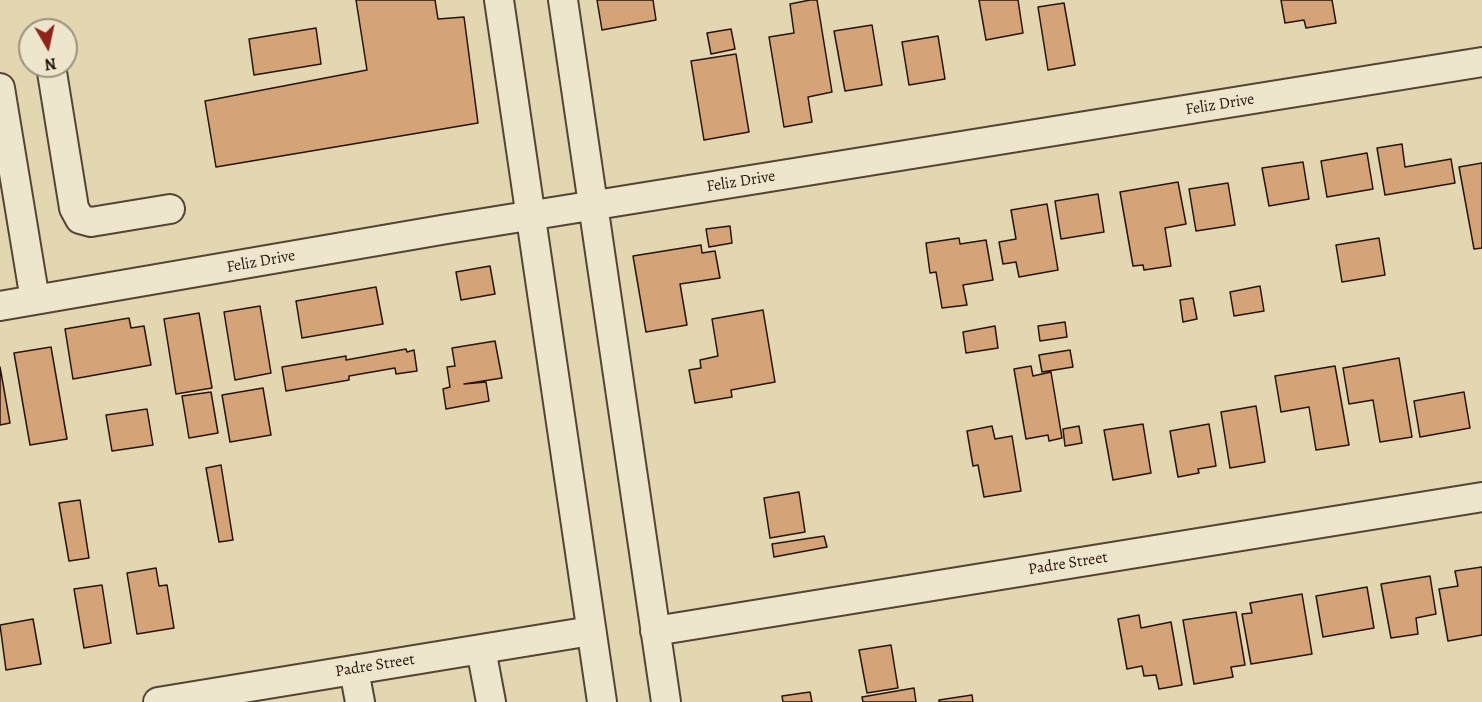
<!DOCTYPE html>
<style>
body{margin:0}
#map{position:relative;width:1482px;height:702px;overflow:hidden;background:#e3d7b1;font-family:Alegreya,serif}
canvas{display:block}
.north{position:absolute;left:18px;top:18px;width:60px;height:60px;box-sizing:border-box;background:#ede5cc;border:2px solid #9d917f;border-radius:50%;rotate:171deg;font-size:16px;font-weight:700;line-height:24px;text-align:center;color:#26130c}
.north::after{content:'';display:block;margin:auto;width:21px;height:27px;background:#8f2418;clip-path:polygon(50% 0,100% 100%,50% 72%,0 100%)}
</style>
<div id="map">
<canvas width="1482" height="702"></canvas>
<div class="north">N</div>
</div>
<script>
const ctx = document.querySelector('canvas').getContext('2d');
ctx.lineJoin = 'round';
function fill(path, color) {
  ctx.fillStyle = color;
  ctx.fill(path, 'evenodd');
}
function shape(rows) {
  const path = new Path2D();
  for (const r of rows) {
    path.moveTo(r[0], r[1]);
    for (let i = 2; i < r.length; i += 2) path.lineTo(r[i], r[i + 1]);
  }
  return path;
}
function strokePath(path, color, width, dash) {
  ctx.strokeStyle = color;
  ctx.lineWidth = width;
  ctx.lineCap = dash ? 'butt' : 'round';
  ctx.setLineDash(dash || []);
  ctx.stroke(path);
}
function label(font, color, halo, rows, align = 'center') {
  ctx.font = font + ' Alegreya,serif';
  ctx.lineWidth = 4.5;
  ctx.setLineDash([]);
  ctx.textBaseline = 'middle';
  ctx.strokeStyle = halo;
  ctx.fillStyle = color;
  for (const [text, x, y, turn = 0] of rows) {
    ctx.save();
    ctx.translate(x, y);
    ctx.rotate((+turn || 0) * Math.PI / 180);
    ctx.textAlign = isNaN(turn) ? turn : align;
    if (halo) ctx.strokeText(text, 0, 0);
    ctx.fillText(text, 0, 0);
    ctx.restore();
  }
}
const building = shape([
 [356,0,435,0,438,19,464,17,478,123,216,167,205,101,367,70,356,0],
 [597,0,653,0,656,20,602,30,597,0],
 [810,0,817,0,832,92,808,97,812,122,784,127,769,37,794,33,790,4,810,0],
 [979,0,1018,0,1023,33,986,40,979,0],
 [1281,0,1332,0,1336,23,1306,28,1304,20,1285,23,1281,0],
 [1064,3,1075,65,1048,70,1038,7,1064,3],
 [872,25,882,85,845,91,834,31,872,25],
 [316,28,321,64,254,75,249,39,316,28],
 [731,29,735,49,711,54,707,33,731,29],
 [938,36,945,79,909,85,902,42,938,36],
 [736,54,749,132,704,140,691,61,736,54],
 [1402,144,1405,167,1451,159,1455,183,1385,195,1377,148,1402,144],
 [1367,153,1373,189,1327,197,1321,161,1367,153],
 [1303,162,1309,199,1269,206,1262,168,1303,162],
 [1482,163,1482,248,1474,249,1459,167,1482,163],
 [1178,182,1186,224,1165,228,1171,266,1144,270,1143,265,1133,266,1120,192,1178,182],
 [1228,183,1235,225,1196,231,1189,189,1228,183],
 [1098,194,1104,232,1061,239,1055,201,1098,194],
 [1047,204,1058,270,1019,277,1016,262,1003,264,999,242,1016,239,1011,210,1047,204],
 [730,226,732,243,709,247,706,229,730,226],
 [959,238,960,244,986,240,993,280,963,285,967,305,942,308,936,272,930,273,926,243,959,238],
 [1379,238,1385,275,1342,282,1336,245,1379,238],
 [701,245,702,253,715,251,720,278,680,284,687,325,646,332,633,256,701,245],
 [490,266,495,294,461,300,456,272,490,266],
 [1260,286,1264,311,1234,316,1230,292,1260,286],
 [376,287,383,324,302,338,296,301,376,287],
 [1193,298,1197,319,1183,322,1180,300,1193,298],
 [260,306,271,373,235,380,224,312,260,306],
 [763,310,775,382,731,390,732,397,695,403,689,370,701,368,700,360,718,356,712,319,763,310],
 [199,313,212,388,176,394,164,319,199,313],
 [129,318,131,328,144,326,151,365,73,379,65,329,129,318],
 [1065,322,1067,337,1040,341,1038,326,1065,322],
 [995,326,998,348,966,353,963,332,995,326],
 [495,341,502,378,464,384,486,382,489,401,446,409,443,389,450,387,447,367,455,366,452,348,495,341],
 [51,347,67,439,30,445,14,353,51,347],
 [406,349,407,352,414,350,417,371,396,374,395,368,349,376,349,380,286,391,282,367,346,356,346,360,406,349],
 [1070,350,1073,367,1042,372,1039,355,1070,350],
 [1399,358,1412,437,1380,442,1373,400,1349,404,1343,368,1399,358],
 [1031,366,1033,376,1051,372,1062,438,1049,441,1048,435,1026,439,1014,369,1031,366],
 [1335,366,1349,445,1316,450,1309,407,1281,412,1275,376,1335,366],
 [0,367,10,423,0,425,0,367],
 [263,388,271,435,230,442,222,395,263,388],
 [211,392,218,433,189,438,182,396,211,392],
 [1464,392,1470,428,1420,437,1414,401,1464,392],
 [1256,406,1265,462,1230,468,1221,412,1256,406],
 [147,409,153,445,112,451,106,415,147,409],
 [1143,424,1151,473,1113,480,1104,430,1143,424],
 [1209,424,1216,466,1198,469,1199,473,1178,477,1170,431,1209,424],
 [992,426,995,439,1012,436,1021,491,984,497,978,465,973,466,967,431,992,426],
 [1079,426,1082,443,1065,446,1063,429,1079,426],
 [221,465,233,540,219,542,206,468,221,465],
 [799,492,805,532,770,538,764,498,799,492],
 [80,500,89,558,69,561,59,503,80,500],
 [824,536,827,547,774,557,772,544,824,536],
 [1482,567,1482,635,1448,641,1439,589,1458,586,1455,571,1482,567],
 [156,568,159,586,167,585,174,628,137,634,127,573,156,568],
 [1430,576,1436,614,1416,618,1418,634,1391,638,1381,584,1430,576],
 [102,585,111,643,84,648,74,589,102,585],
 [1367,587,1374,628,1323,637,1316,596,1367,587],
 [1302,594,1312,654,1251,664,1242,614,1252,613,1250,603,1302,594],
 [1236,612,1245,665,1231,667,1233,677,1194,684,1183,620,1236,612],
 [1139,615,1141,628,1171,622,1182,685,1159,689,1156,675,1144,676,1142,666,1127,669,1118,619,1139,615],
 [33,619,41,664,6,670,0,625,33,619],
 [891,645,898,688,867,693,859,650,891,645],
 [914,688,916,702,863,702,862,697,914,688],
 [810,692,812,702,783,702,782,696,810,692],
 [972,695,973,702,939,702,939,700,972,695]
]);
fill(building, '#d5a378');
strokePath(building, '#26130c', 1.5);
const minor = shape([
 [499,0,602,702],
 [563,0,666,702],
 [51,66,74,208,80,219,91,222,170,209],
 [0,88,35,300],
 [0,306,447,229,1482,62],
 [655,631,1482,497],
 [481,649,491,702],
 [354,670,360,702],
 [158,702,591,631]
]);
strokePath(minor, '#554435', 32);
strokePath(minor, '#ede5cc', 28);
label('16px', '#26130c', '#ede5cc', [
 ["Feliz Drive",1220,105,-9],
 ["Feliz Drive",741,182,-9],
 ["Feliz Drive",261,262,-10],
 ["Padre Street",1068,564,-9],
 ["Padre Street",375,666,-9]
]);
</script>
